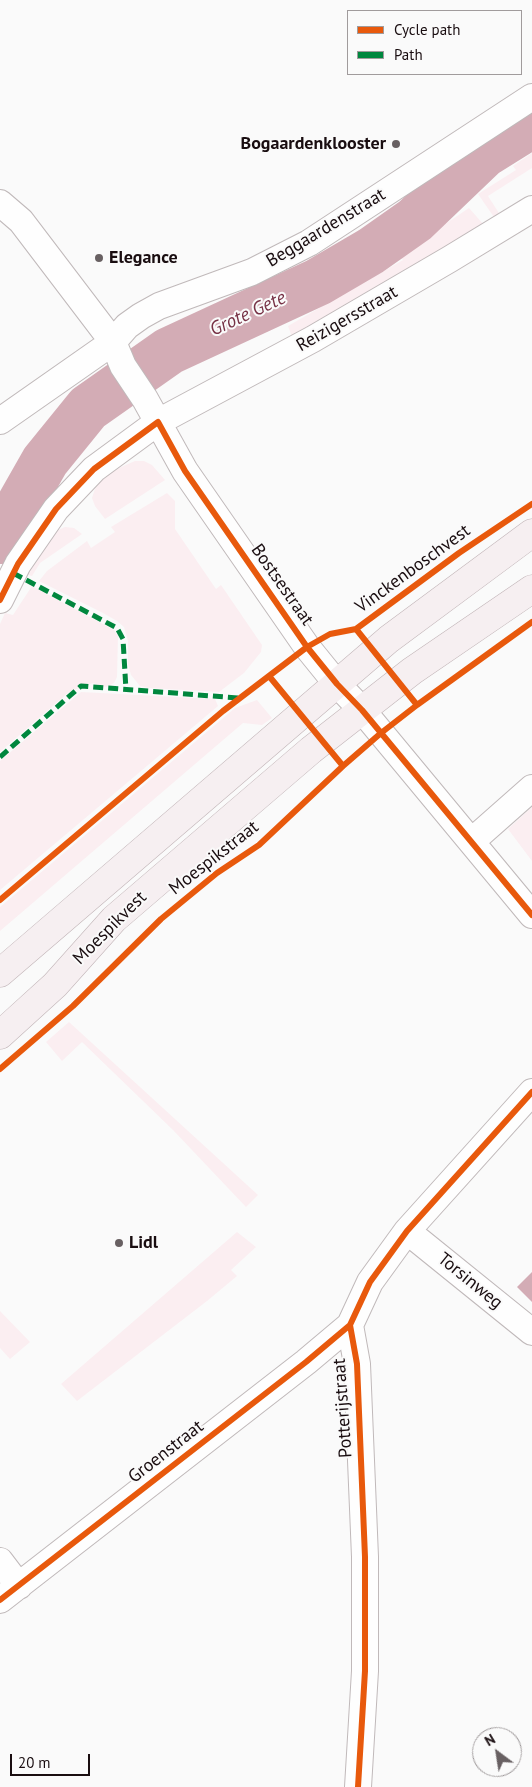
<!DOCTYPE html>
<style>
body{margin:0}
#map{position:relative;width:532px;height:1787px;overflow:hidden;background:#fafafa;font-family:"PT Sans",sans-serif}
canvas{display:block}
.legend{position:absolute;left:347px;top:10px;width:175px;height:65px;box-sizing:border-box;background:#fafafa;border:1px solid #a09b9c;margin:0;padding:6px 9px;list-style:none;font-size:15px;color:#190d10}
.legend li{display:flex;align-items:center;gap:10px;height:25px}
.legend b{width:25px;border:1px solid #a09b9c}
.north{position:absolute;left:472px;top:1727px;width:50px;height:50px;box-sizing:border-box;background:#fafafa;border:1px solid #a09b9c;border-radius:50%;rotate:329deg;font-size:14px;font-weight:700;line-height:20px;text-align:center;color:#190d10}
.north::after{content:'';display:block;margin:auto;width:18px;height:22px;background:#686062;clip-path:polygon(50% 0,100% 100%,50% 72%,0 100%)}
.scale{position:absolute;left:10px;top:1754px;width:80px;height:22px;box-sizing:border-box;border:2px solid #190d10;border-top:0;padding-left:6px;font-size:15px;line-height:18px;white-space:nowrap;color:#190d10;-webkit-text-stroke:4px #fafafa;paint-order:stroke}
</style>
<div id="map">
<canvas width="532" height="1787"></canvas>
<ul class="legend">
<li><b style="height:6px;background:#e8590c"></b>Cycle path</li>
<li><b style="height:6px;background:#00873e"></b>Path</li>
</ul>
<div class="north">N</div>
<div class="scale">20 m</div>
</div>
<script>
const ctx = document.querySelector('canvas').getContext('2d');
ctx.lineJoin = 'round';
function fill(path, color) {
  ctx.fillStyle = color;
  ctx.fill(path, 'evenodd');
}
function shape(rows) {
  const path = new Path2D();
  for (const r of rows) {
    path.moveTo(r[0], r[1]);
    for (let i = 2; i < r.length; i += 2) path.lineTo(r[i], r[i + 1]);
  }
  return path;
}
function strokePath(path, color, width, dash) {
  ctx.strokeStyle = color;
  ctx.lineWidth = width;
  ctx.lineCap = dash ? 'butt' : 'round';
  ctx.setLineDash(dash || []);
  ctx.stroke(path);
}
function label(font, color, halo, rows, align = 'center') {
  ctx.font = font + ' "PT Sans",sans-serif';
  ctx.lineWidth = 4;
  ctx.setLineDash([]);
  ctx.textBaseline = 'middle';
  ctx.strokeStyle = halo;
  ctx.fillStyle = color;
  for (const [text, x, y, turn = 0] of rows) {
    ctx.save();
    ctx.translate(x, y);
    ctx.rotate((+turn || 0) * Math.PI / 180);
    ctx.textAlign = isNaN(turn) ? turn : align;
    if (halo) ctx.strokeText(text, 0, 0);
    ctx.fillText(text, 0, 0);
    ctx.restore();
  }
}
fill(shape([
 [532,153,532,168,488,196,504,221,498,223,478,194,516,170,513,166],
 [469,208,484,225,292,337,288,326,403,260,399,255],
 [135,461,144,461,152,465,165,480,105,519,95,506,92,498,95,489,102,479,119,468],
 [167,493,175,501,175,529,216,589,221,585,262,645,261,652,244,673,219,692,149,688,140,686,131,675,128,664,128,641,124,627,117,621,103,613,39,581,47,571,87,541,91,548,115,532,111,527],
 [65,527,74,528,82,534,40,563,32,576,28,575,29,567,56,531],
 [32,586,114,630,118,636,117,677,114,683,106,687,93,683,69,692,0,752,0,624,5,613,13,615],
 [81,692,215,699,218,706,0,890,0,761],
 [257,700,272,718,262,725,243,723,0,931,0,907,235,708],
 [532,807,532,861,508,829],
 [69,1022,258,1195,246,1207,173,1130,82,1042,62,1061,46,1042],
 [237,1232,256,1247,231,1270,237,1276,207,1301,77,1401,61,1384],
 [0,1311,30,1342,10,1359,0,1348]
]), '#fbeef1');
fill(shape([
 [532,1272,532,1302,517,1287]
]), '#d3acb5');
strokePath(shape([
 [0,540,45,461,88,408,169,351,318,282,371,251,415,220,484,154,532,124]
]), '#d3acb5', 48);
const street = shape([
 [0,203,21,221,113,342,123,366,145,399,185,471,307,647,337,684,362,710,532,915],
 [0,421,113,342,127,326,141,316,159,306,252,272,309,243,532,97],
 [0,600,18,564,56,509,94,469,158,422,313,339,450,259,532,209],
 [472,841,532,788],
 [407,1231,532,1332],
 [0,1561,19,1586],
 [0,1600,306,1362,350,1325],
 [358,1787,365,1671,365,1557,357,1364,350,1325,370,1282,407,1231,532,1092]
]);
const primary = shape([
 [0,973,389,639,532,533],
 [0,1035,55,985,114,919,311,750,412,671,532,589]
]);
strokePath(street, '#c0b9ba', 28);
strokePath(primary, '#c1b4b7', 29);
strokePath(street, '#fefefe', 26);
strokePath(primary, '#f6eff1', 28);
strokePath(shape([
 [13,573,117,628,123,639,126,690],
 [0,757,81,686,239,698]
]), '#00873e', 5, [10, 5]);
strokePath(shape([
 [0,600,18,564,56,509,94,469,158,422,185,471,307,647,337,684,362,710,532,915],
 [356,629,417,705],
 [269,676,343,766],
 [0,900,223,711,307,647,330,634,356,629,459,553,532,504],
 [0,1069,73,1006,161,919,217,873,259,845,343,766,381,733,417,705,532,622],
 [0,1600,306,1362,350,1325],
 [358,1787,365,1671,365,1557,357,1364,350,1325,370,1282,407,1231,532,1092]
]), '#e8590c', 6);
for (const [x, y, r, color] of [
 [396,144,5,"#686062"],
 [99,258,5,"#686062"],
 [119,1243,5,"#686062"]
]) {
  const dot = new Path2D();
  dot.arc(x, y, r, 0, 2 * Math.PI);
  ctx.fillStyle = color;
  ctx.fill(dot);
  strokePath(dot, '#fafafa', 2);
}
label('bold 18px', '#190d10', '#fafafa', [
 ["Bogaardenklooster",386,144,"right"],
 ["Elegance",109,258],
 ["Lidl",129,1243]
], 'left');
label('18px', '#190d10', '#fafafa', [
 ["Beggaardenstraat",326,228,-31],
 ["Reizigersstraat",347,319,-30],
 ["Vinckenboschvest",413,569,-36],
 ["Bostsestraat",282,585,55],
 ["Moespikstraat",214,858,-38],
 ["Moespikvest",110,928,-45],
 ["Torsinweg",470,1281,39],
 ["Potterijstraat",343,1408,-94],
 ["Groenstraat",166,1452,-38]
]);
label('italic 19px', '#773246', '#fafafa', [
 ["Grote Gete",248,314,-25]
]);
</script>
